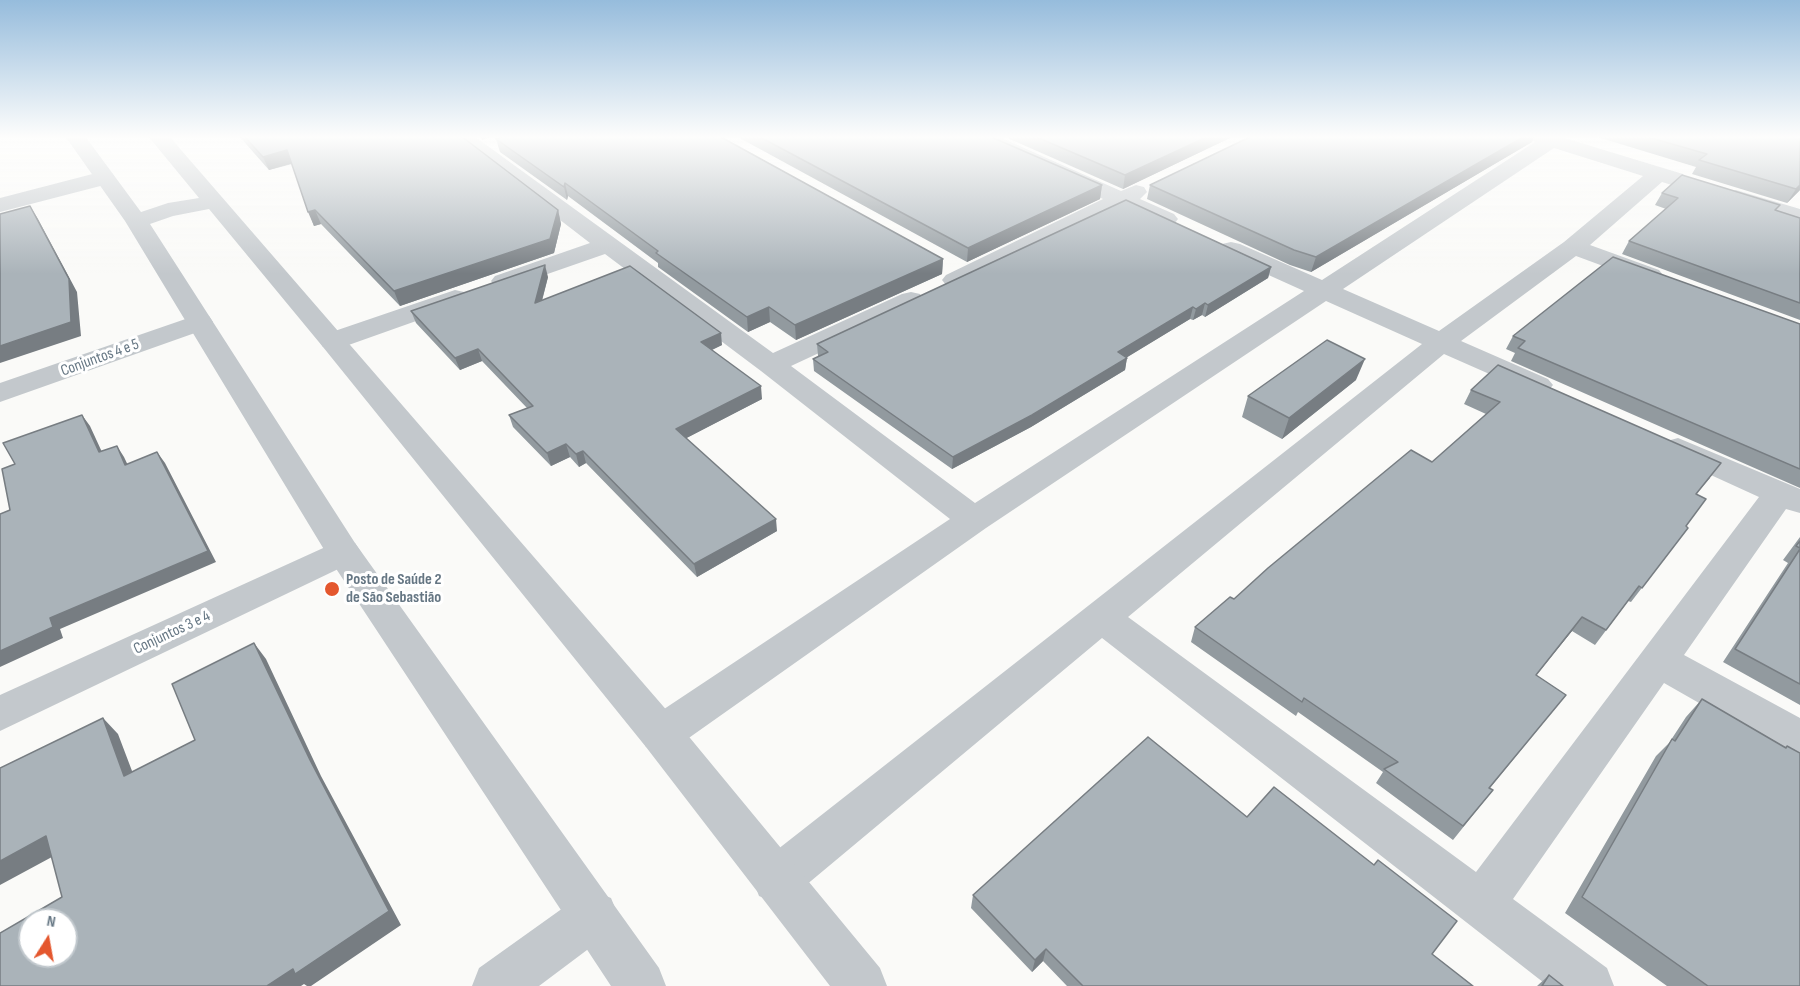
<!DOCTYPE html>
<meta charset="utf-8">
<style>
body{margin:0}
#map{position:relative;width:1800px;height:986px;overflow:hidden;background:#fafaf8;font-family:"Sofia Sans Condensed",sans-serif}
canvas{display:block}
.north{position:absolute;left:18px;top:908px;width:60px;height:60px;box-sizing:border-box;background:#fff;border:2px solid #c1c8cd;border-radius:50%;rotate:11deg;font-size:16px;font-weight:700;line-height:24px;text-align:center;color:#657683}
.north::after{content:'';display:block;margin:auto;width:21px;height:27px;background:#e4572e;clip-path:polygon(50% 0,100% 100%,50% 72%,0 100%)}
</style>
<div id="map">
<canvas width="1800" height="986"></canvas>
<div class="north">N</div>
</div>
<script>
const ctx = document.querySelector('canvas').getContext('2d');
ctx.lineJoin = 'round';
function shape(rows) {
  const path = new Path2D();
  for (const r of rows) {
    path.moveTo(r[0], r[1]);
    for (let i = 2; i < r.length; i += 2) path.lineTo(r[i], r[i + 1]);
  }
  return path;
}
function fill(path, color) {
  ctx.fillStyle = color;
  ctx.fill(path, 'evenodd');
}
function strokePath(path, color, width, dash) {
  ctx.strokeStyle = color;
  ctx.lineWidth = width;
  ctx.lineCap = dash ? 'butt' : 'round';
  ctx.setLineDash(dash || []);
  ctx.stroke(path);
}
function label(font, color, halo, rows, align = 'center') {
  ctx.font = font + ' "Sofia Sans Condensed",sans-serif';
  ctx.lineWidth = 6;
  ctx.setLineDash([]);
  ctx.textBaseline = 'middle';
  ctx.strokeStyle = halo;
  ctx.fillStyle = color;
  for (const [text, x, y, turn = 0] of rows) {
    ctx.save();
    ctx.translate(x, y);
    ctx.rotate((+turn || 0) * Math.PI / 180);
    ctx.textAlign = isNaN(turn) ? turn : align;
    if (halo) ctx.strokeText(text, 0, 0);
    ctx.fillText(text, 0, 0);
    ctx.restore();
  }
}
fill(shape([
 [451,136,474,136,773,353,902,294,911,292,920,294,924,300,920,306,791,366,975,503,1304,291,1222,254,1219,249,1222,244,1231,242,1240,244,1322,280,1535,142,1527,136,1558,136,1683,174,1686,179,1683,184,1675,186,1662,182,1590,245,1659,270,1663,275,1659,280,1650,283,1641,280,1576,256,1461,341,1548,379,1553,385,1548,391,1538,394,1528,391,1444,354,1128,617,1476,872,1759,497,1667,455,1662,448,1667,441,1678,438,1800,489,1800,513,1786,509,1684,655,1800,718,1800,757,1785,752,1664,683,1513,899,1607,968,1614,986,1548,986,1102,638,793,896,776,903,759,896,753,880,759,864,1422,344,1326,301,986,528,676,747,661,752,646,747,640,734,646,721,950,519,761,371,605,254,513,286,504,289,495,286,491,281,495,276,590,243,451,136],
 [1554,148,1643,176,1564,242,1439,331,1343,289,1554,148],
 [970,136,997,136,1121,191,1136,185,1144,187,1147,192,1140,199,1174,214,1178,219,1174,224,1166,226,1122,208,964,285,955,288,946,285,942,280,946,275,1103,199,973,140,970,136],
 [104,171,112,173,115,178,112,183,0,212,0,198,104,171],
 [1736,190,1800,209,1800,223,1728,202,1725,197,1728,192,1736,190],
 [455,290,464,292,468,298,464,304,343,347,333,349,323,347,319,341,323,335,455,290],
 [200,314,209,316,213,322,209,328,0,402,0,383,200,314],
 [343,539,355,543,361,552,355,561,0,731,0,695,343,539],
 [594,891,611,898,618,915,611,932,539,986,472,986,479,968,577,898,594,891]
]), '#c3c8cc');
fill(shape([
 [65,136,85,136,141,212,168,203,199,198,148,136,169,136,676,721,880,968,887,986,830,986,646,747,323,347,209,209,173,216,150,224,355,543,659,968,666,986,611,986,331,561,125,221,65,136]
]), '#c3c8cc');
fill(shape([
 [239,136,461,136,558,210,561,224,554,253,400,306,321,224,314,226,292,164,269,170],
 [736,136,989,136,1102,185,1100,199,967,262],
 [1003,136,1234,136,1123,189],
 [1252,136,1534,136,1532,142,1311,272,1290,265,1147,199,1150,185],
 [1594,136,1800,136,1800,190,1787,203,1692,174,1696,167],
 [496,139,943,259,942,274,796,340,770,322,748,332,658,267,658,263,568,196,567,200,500,152],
 [1662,193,1776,211,1800,218,1800,320,1622,254,1629,241,1666,209,1655,205],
 [1271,267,1268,278,1205,317,1202,315,1193,320,1190,319,1127,357,1125,370,1031,427,952,469,814,371,813,359,819,356,818,356,817,344],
 [548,277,542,301,722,345,712,350,762,399,686,438,777,531,697,577,586,463,579,467,570,457,551,466,513,427,509,415,527,408,482,361,460,370,416,323,411,311],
 [1800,324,1800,488,1511,361,1515,353,1506,349,1513,336],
 [1356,380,1282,439,1242,417,1248,396],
 [1471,390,1710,478,1696,494,1686,526,1688,528,1631,602,1628,601,1595,645,1572,631,1536,675,1566,695,1490,788,1493,790,1453,840,1376,783,1383,772,1298,712,1296,716,1191,642,1195,627,1432,462,1486,414,1464,404],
 [1800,537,1800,705,1723,662,1788,563,1783,560],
 [1702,699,1785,747,1787,746,1800,986,1667,986,1565,913,1656,756,1669,743,1686,717],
 [1247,817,1432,954,1473,986,1067,986,1043,961,1032,972,971,908,973,895],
 [1549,975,1563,986,1537,986]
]), '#929a9f');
fill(shape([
 [481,136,493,136,482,140],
 [1209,136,1234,136,1123,189,1125,175],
 [1525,136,1534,136,1532,142,1311,272,1316,257],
 [287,150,293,163,269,170,263,157],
 [565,183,568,196,567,200,564,187],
 [1102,185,1100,199,967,262,968,248],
 [1800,185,1800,190,1787,203,1796,189],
 [30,206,38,219,77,292,81,336,0,363,0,346],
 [315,210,321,224,314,226,308,212],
 [558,210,561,224,554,253,400,306,394,291],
 [943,259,942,274,796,340,795,325],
 [545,265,548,277,538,315,535,303],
 [1271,267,1268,278,1205,317,1208,305],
 [1205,303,1202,315,1193,320,1196,309],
 [769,307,770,322,748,332,747,317],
 [1193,307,1190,319,1116,364,1118,352],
 [721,333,722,345,703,354,701,342],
 [478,349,482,361,460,370,455,358],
 [1127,358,1125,370,1031,427,952,469,953,457],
 [1365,359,1356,380,1282,439,1289,418],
 [761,386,762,399,679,442,676,429],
 [82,415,90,426,107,463,99,452],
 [566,444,570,457,551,466,547,453],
 [117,446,124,457,133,476,125,465],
 [583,451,586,463,579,467,576,454],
 [157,452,165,463,216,562,60,629,63,638,0,667,0,651,50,618],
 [776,519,777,531,697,577,694,564],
 [1582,617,1572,631,1525,689,1536,675],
 [254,643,266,659,321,776,401,925,311,986,307,986,304,984,301,986,267,986,310,760],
 [103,718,118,734,140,792,124,776],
 [46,836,63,851,0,885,0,861],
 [1046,949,1043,961,1032,972,1035,960]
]), '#777d82');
const building = shape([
 [244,136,461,136,558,210,550,239,394,291,315,210,308,212,287,150,263,157,244,136],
 [504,136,719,136,943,259,795,325,769,307,747,317,656,253,658,251,565,183,564,187,496,139,504,136],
 [758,136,989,136,1102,185,968,248,758,136],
 [1034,136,1209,136,1125,175,1034,136],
 [1252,136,1525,136,1316,257,1294,250,1150,185,1252,136],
 [1644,136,1800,136,1800,185,1796,189,1699,160,1707,154,1644,136],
 [1682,175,1780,205,1775,210,1800,218,1800,303,1629,241,1678,198,1662,193,1682,175],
 [1126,200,1271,267,1208,305,1205,303,1196,309,1193,307,1118,352,1127,358,1032,415,953,457,813,359,828,352,817,344,1126,200],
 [30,206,69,279,71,322,0,346,0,214,30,206],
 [1613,257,1800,324,1800,469,1518,348,1525,341,1513,336,1613,257],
 [545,265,535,303,630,266,721,333,701,342,761,386,676,429,776,519,694,564,583,451,576,454,566,444,547,453,509,415,533,406,478,349,455,358,411,311,545,265],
 [1327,340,1365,359,1289,418,1248,396,1327,340],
 [1498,365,1721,463,1696,494,1706,499,1686,526,1688,528,1642,588,1639,586,1606,630,1582,617,1536,675,1566,695,1489,788,1493,790,1463,826,1384,769,1398,762,1304,698,1302,702,1195,627,1230,597,1234,599,1268,568,1411,450,1432,462,1500,402,1471,390,1498,365],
 [82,415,99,452,117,446,125,465,157,452,208,551,50,618,53,627,0,651,0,514,10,510,2,469,15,464,3,443,82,415],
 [1800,541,1800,548,1796,546,1800,541],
 [1800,549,1800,684,1735,649,1800,549],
 [254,643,310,760,389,911,295,974,293,969,267,986,0,986,0,933,62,897,46,836,0,861,0,768,103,718,124,776,195,740,172,684,254,643],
 [30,920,66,920,66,956,30,956,30,920],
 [1702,699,1786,748,1787,746,1800,753,1800,986,1708,986,1582,897,1672,739,1675,741,1702,699],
 [1148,737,1247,817,1274,787,1374,865,1378,860,1457,921,1432,954,1473,986,1083,986,1046,949,1035,960,973,895,1148,737],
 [1549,975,1563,986,1542,986,1549,975]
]);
fill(building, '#aab3b9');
strokePath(building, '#777d82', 1.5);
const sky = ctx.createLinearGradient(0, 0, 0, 274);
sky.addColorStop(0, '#96bcdc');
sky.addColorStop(0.5, '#fdfdfc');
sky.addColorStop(1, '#fdfdfc00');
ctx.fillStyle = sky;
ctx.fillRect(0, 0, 1800, 274);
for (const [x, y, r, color] of [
 [332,589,8,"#e4572e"]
]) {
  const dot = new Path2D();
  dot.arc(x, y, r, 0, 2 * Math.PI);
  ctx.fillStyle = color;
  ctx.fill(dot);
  strokePath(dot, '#fff', 2);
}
label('16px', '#657683', '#fff', [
 ["Conjuntos 4 e 5",100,358,-20],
 ["Conjuntos 3 e 4",172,633,-25]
]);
label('bold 16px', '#657683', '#fff', [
 ["Posto de Saúde 2",346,580],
 ["de São Sebastião",346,598]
], 'left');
</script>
